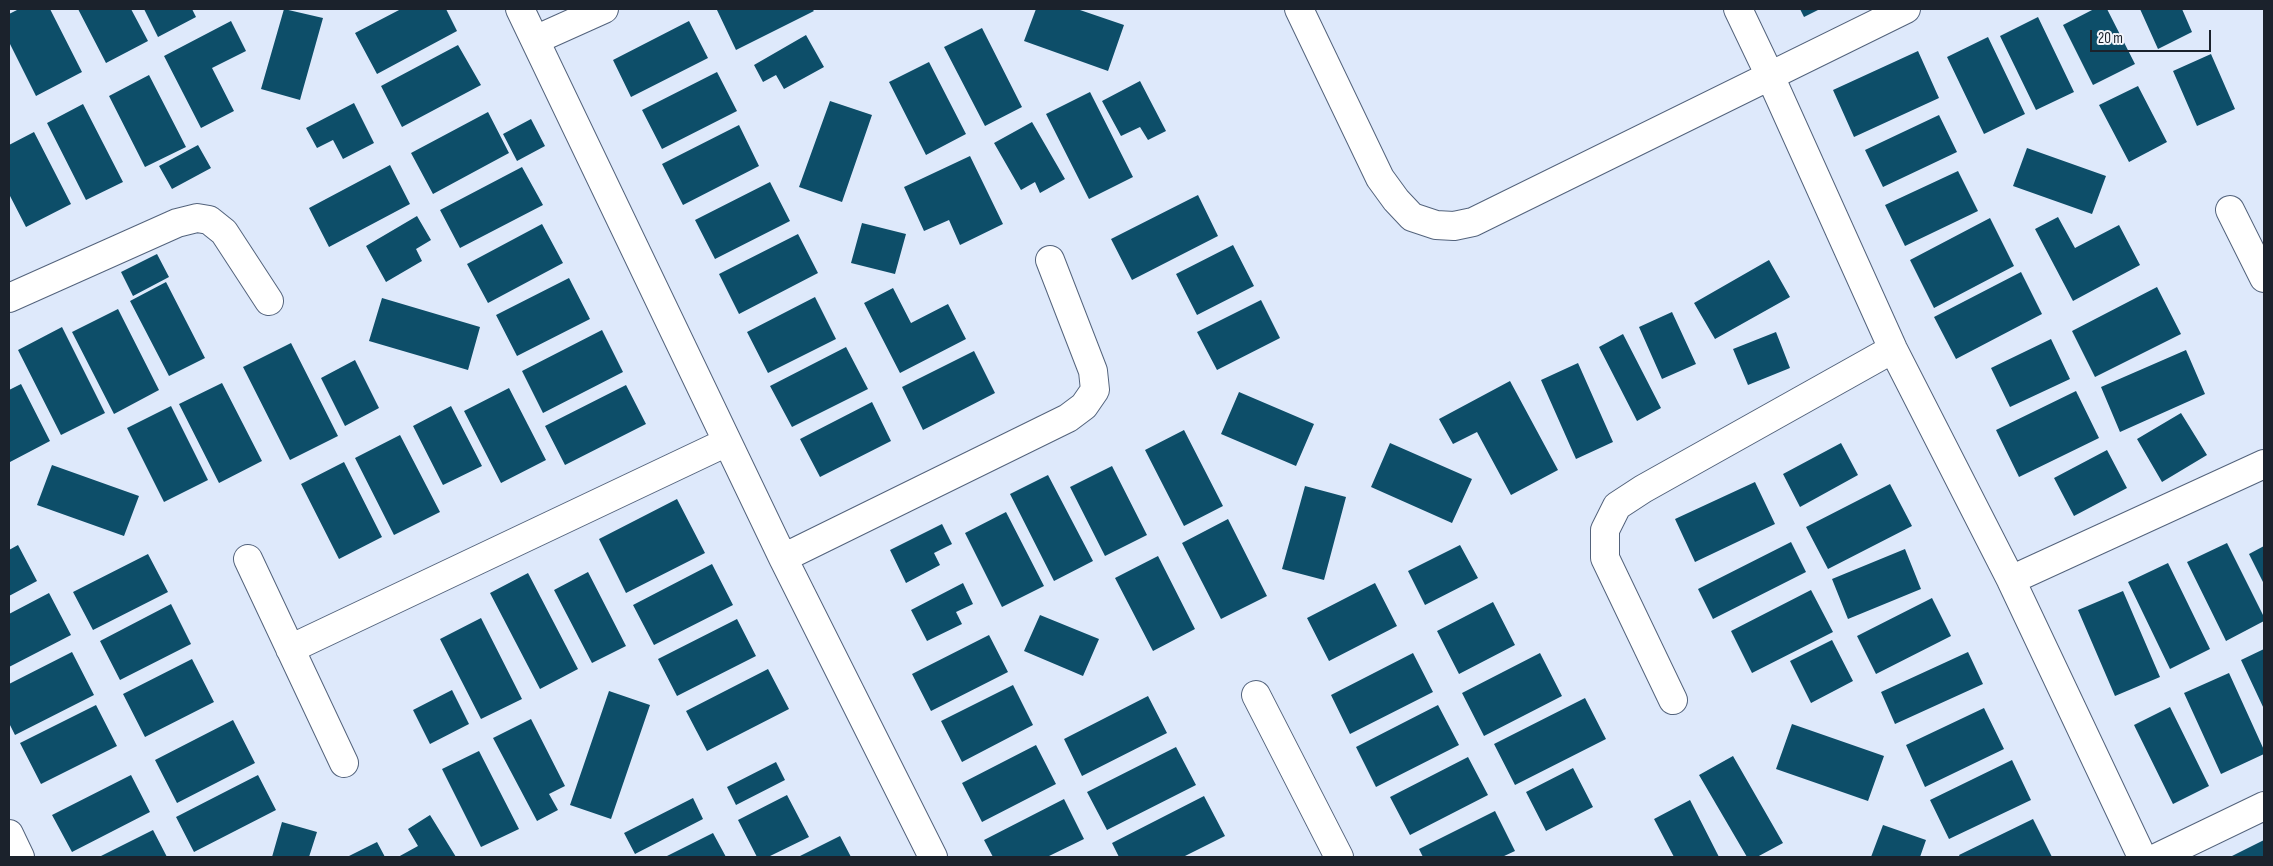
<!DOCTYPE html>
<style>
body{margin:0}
#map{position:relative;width:2273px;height:866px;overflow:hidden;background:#dee9fb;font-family:"Sofia Sans Condensed",sans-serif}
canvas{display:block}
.frame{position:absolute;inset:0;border:10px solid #1b222c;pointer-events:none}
.scale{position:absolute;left:2090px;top:30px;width:121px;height:22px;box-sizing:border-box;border:2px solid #1b222c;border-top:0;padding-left:6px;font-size:15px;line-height:18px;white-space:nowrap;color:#1b222c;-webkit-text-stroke:4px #f2f5fb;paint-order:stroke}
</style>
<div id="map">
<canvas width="2273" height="866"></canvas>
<div class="frame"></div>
<div class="scale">20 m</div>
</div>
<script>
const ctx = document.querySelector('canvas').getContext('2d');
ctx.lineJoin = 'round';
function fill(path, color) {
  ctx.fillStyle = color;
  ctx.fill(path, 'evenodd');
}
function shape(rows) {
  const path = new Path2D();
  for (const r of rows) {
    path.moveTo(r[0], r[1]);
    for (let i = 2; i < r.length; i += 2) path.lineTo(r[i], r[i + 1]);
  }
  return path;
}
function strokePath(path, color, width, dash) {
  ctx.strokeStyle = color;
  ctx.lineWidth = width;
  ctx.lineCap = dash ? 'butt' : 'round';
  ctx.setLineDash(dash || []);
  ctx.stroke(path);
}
fill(shape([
 [19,9,50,9,82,72,36,96,9,42,9,14],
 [78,9,131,9,148,41,106,63],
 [144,9,192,9,196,17,158,37],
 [284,9,323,18,300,100,261,89],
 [401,9,446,9,457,31,377,74,355,33],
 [719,9,812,9,814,11,736,50,717,10],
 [1036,9,1077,9,1124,25,1108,71,1024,41],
 [1800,9,1820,9,1804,17],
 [2094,9,2107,9,2135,64,2093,85,2063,25],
 [2140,9,2182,9,2192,32,2158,49],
 [2038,17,2074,92,2036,110,2000,36],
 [231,21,246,51,212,68,234,111,201,128,164,56],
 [689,21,708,58,631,97,613,60],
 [982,28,1022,107,985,126,944,47],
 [806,35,824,67,784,89,776,75,763,82,754,65],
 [1988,37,2025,114,1984,134,1947,57],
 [458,45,481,85,402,127,381,86],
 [1918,51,1939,98,1854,137,1833,90],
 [2211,54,2235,109,2197,126,2173,71],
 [929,62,966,134,926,155,889,82],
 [717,72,737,111,662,149,642,110],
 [149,75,186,147,145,167,109,96],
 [1140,81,1166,131,1148,140,1140,127,1121,136,1102,101],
 [2138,86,2167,142,2129,162,2099,105],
 [1090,92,1133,177,1089,199,1046,114],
 [830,101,872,115,842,202,799,187],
 [354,103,374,143,343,159,333,140,317,148,306,128],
 [83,104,123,182,86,200,47,123],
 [488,112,509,153,433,194,411,153],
 [1939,115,1957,152,1883,187,1865,150],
 [531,119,545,146,517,161,503,134],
 [1032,122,1065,179,1040,193,1035,182,1021,190,994,143],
 [739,125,759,166,683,205,662,164],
 [34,132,71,204,26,227,9,194,9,145],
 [198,145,211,168,172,189,159,166],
 [2027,148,2106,176,2092,214,2013,186],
 [970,156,1003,224,960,245,949,220,924,231,904,187],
 [390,165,410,204,329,247,309,208],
 [522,167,543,205,460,248,440,210],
 [1958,171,1978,211,1905,246,1885,205],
 [770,182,790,221,715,259,695,220],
 [1198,195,1218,236,1132,280,1111,239],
 [417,216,431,240,416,249,422,261,386,282,366,246],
 [2058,217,2075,248,2119,225,2140,265,2073,301,2035,229],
 [1990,218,2014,266,1934,308,1910,260],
 [862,223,906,234,895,274,851,263],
 [542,224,563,263,488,303,467,264],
 [798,234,818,273,739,314,719,274],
 [1233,245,1254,286,1197,315,1176,274],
 [157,254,169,277,133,296,121,272],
 [1769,260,1790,297,1715,339,1694,303],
 [2021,272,2042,314,1956,359,1934,317],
 [569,278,590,319,517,356,496,315],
 [166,282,205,358,169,376,130,301],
 [2157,287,2181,334,2095,377,2072,331],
 [893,288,911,323,948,304,966,339,900,373,864,303],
 [815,297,836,339,768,373,747,332],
 [382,298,480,327,468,370,369,341],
 [1261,300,1280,338,1217,370,1197,332],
 [118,309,159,390,114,414,72,332],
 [1672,312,1696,364,1662,379,1639,327],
 [62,327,105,413,61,435,18,350],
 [602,330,623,372,543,413,522,371],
 [1776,332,1790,368,1748,385,1733,349],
 [1623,334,1661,408,1637,421,1599,347],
 [2051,339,2070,379,2010,407,1991,368],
 [291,343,338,436,290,460,243,367],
 [846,347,868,389,792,427,770,386],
 [2186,350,2205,394,2120,432,2101,387],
 [974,351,995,393,923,430,902,387],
 [355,360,379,408,345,426,321,378],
 [1578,363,1613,442,1576,459,1541,380],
 [1510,381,1558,470,1511,495,1477,432,1453,444,1439,419],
 [222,383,262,461,219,483,179,404],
 [21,384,50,441,10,462,9,390],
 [626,385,646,424,565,465,545,426],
 [509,388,546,460,501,483,464,411],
 [2076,391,2099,438,2019,477,1996,430],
 [1239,392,1314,424,1296,466,1221,434],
 [872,402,891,441,820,477,800,439],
 [171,406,208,480,164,502,127,428],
 [451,406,482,466,443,485,413,426],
 [2181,413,2207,455,2162,482,2137,439],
 [1184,430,1223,506,1184,526,1145,450],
 [400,435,440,512,394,535,355,458],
 [1390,443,1472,479,1452,523,1371,487],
 [1841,443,1858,475,1800,507,1783,474],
 [2107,450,2127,488,2074,516,2054,478],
 [344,462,382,537,339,559,301,484],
 [52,465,139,496,124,536,37,505],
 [1112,466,1147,535,1105,556,1070,487],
 [1048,475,1093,561,1054,581,1010,494],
 [1755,482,1775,524,1695,562,1675,519],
 [1890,484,1912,526,1828,569,1806,527],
 [1305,486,1346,497,1324,580,1282,569],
 [677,499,705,553,626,593,599,539],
 [1006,512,1044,586,1002,607,965,533],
 [1228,519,1267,596,1221,619,1182,543],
 [942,524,952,544,934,553,940,565,906,583,890,550],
 [1791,542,1806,572,1713,619,1698,589],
 [2227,543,2264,617,2264,621,2226,641,2187,562],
 [18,545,37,581,9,596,9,550],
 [1460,545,1478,578,1425,605,1408,571],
 [2264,546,2264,584,2249,554],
 [1905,549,1921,589,1848,619,1832,579],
 [148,554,168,592,93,630,73,592],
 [1158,556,1195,629,1153,651,1115,578],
 [2168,563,2210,649,2170,669,2128,582],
 [712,564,733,605,654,645,633,605],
 [588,572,626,646,592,663,554,590],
 [528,573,578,669,540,689,490,593],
 [963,583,973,604,956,612,962,624,927,641,911,610],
 [1375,583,1397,626,1329,661,1307,618],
 [1811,590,1833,632,1752,673,1731,631],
 [2123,591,2160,677,2115,696,2078,610],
 [49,593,71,635,9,667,9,614],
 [1932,598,1951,636,1876,674,1857,636],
 [1493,602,1515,645,1459,674,1437,631],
 [171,604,191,644,120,680,100,641],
 [1040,615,1099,639,1083,676,1024,651],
 [481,618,522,699,481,719,440,639],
 [737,619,756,656,677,696,658,659],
 [989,635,1008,672,931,711,912,674],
 [1832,640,1853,681,1811,703,1790,661],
 [2264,649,2264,709,2241,660],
 [72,652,94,695,15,735,9,723,9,684],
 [1968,652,1983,684,1895,724,1881,692],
 [1413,653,1433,692,1350,734,1331,695],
 [1540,653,1562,696,1484,736,1462,693],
 [192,659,214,702,145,737,123,694],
 [768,669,789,709,707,751,686,711],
 [2229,673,2264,750,2264,754,2221,774,2184,693],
 [1013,685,1033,725,962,762,941,721],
 [452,690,469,724,430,744,413,710],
 [609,691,650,705,611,819,570,805],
 [1148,696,1167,733,1082,776,1064,739],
 [1585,698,1606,739,1515,785,1494,744],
 [96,705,117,746,41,784,20,743],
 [1438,705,1459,745,1376,787,1356,747],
 [2170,707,2209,786,2173,804,2134,725],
 [1984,708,2004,749,1925,787,1906,745],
 [531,719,565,786,549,794,558,810,537,821,493,738],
 [233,720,255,763,177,803,155,760],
 [1792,724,1884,756,1868,801,1776,769],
 [1036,745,1056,784,982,822,962,783],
 [1176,747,1196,785,1107,830,1087,792],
 [479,751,519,829,481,847,442,769],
 [1733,756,1783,843,1757,857,1747,857,1699,775],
 [1468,757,1488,795,1410,835,1390,797],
 [2012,760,2031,800,1949,839,1930,800],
 [776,762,785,780,736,805,727,787],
 [1573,768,1593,807,1546,831,1526,792],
 [131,775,150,812,72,852,52,815],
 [258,775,276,810,194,852,176,817],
 [787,795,809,837,768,857,757,857,738,820],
 [1204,796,1225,836,1183,857,1119,857,1112,843],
 [693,798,703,819,635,854,624,833],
 [1064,799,1084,839,1047,857,993,857,984,840],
 [1690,800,1719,857,1674,857,1654,819],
 [1495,811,1515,851,1502,857,1423,857,1419,849],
 [430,815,456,857,398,857,418,846,408,829],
 [2033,819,2052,857,1960,857,1959,855],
 [282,822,317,832,309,857,272,857],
 [1883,825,1926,840,1920,857,1871,857],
 [153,830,167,857,99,857],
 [713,833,726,857,665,857],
 [840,836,851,857,798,857],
 [2264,840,2264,857,2230,857],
 [377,842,385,857,347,857]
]), '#0d4e69');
const minor = shape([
 [520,9,783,558,933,857],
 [1299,9,1380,178,1396,200,1412,217,1436,225,1454,226,1473,222,1906,9],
 [1738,9,1770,76,1893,349,2011,580,2142,857],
 [535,40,604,9],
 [2230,210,2264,278],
 [9,298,177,223,197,218,209,220,224,232,269,301],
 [783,558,1068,418,1084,406,1095,390,1093,371,1050,260],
 [248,559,344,763],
 [2011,580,2264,464],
 [290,649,727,442],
 [1256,695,1339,857],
 [1673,700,1605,558,1605,530,1617,506,1643,489,1893,349],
 [9,834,20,857],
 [2158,857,2264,806]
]);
strokePath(minor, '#53637c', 30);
strokePath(minor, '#fff', 28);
</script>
